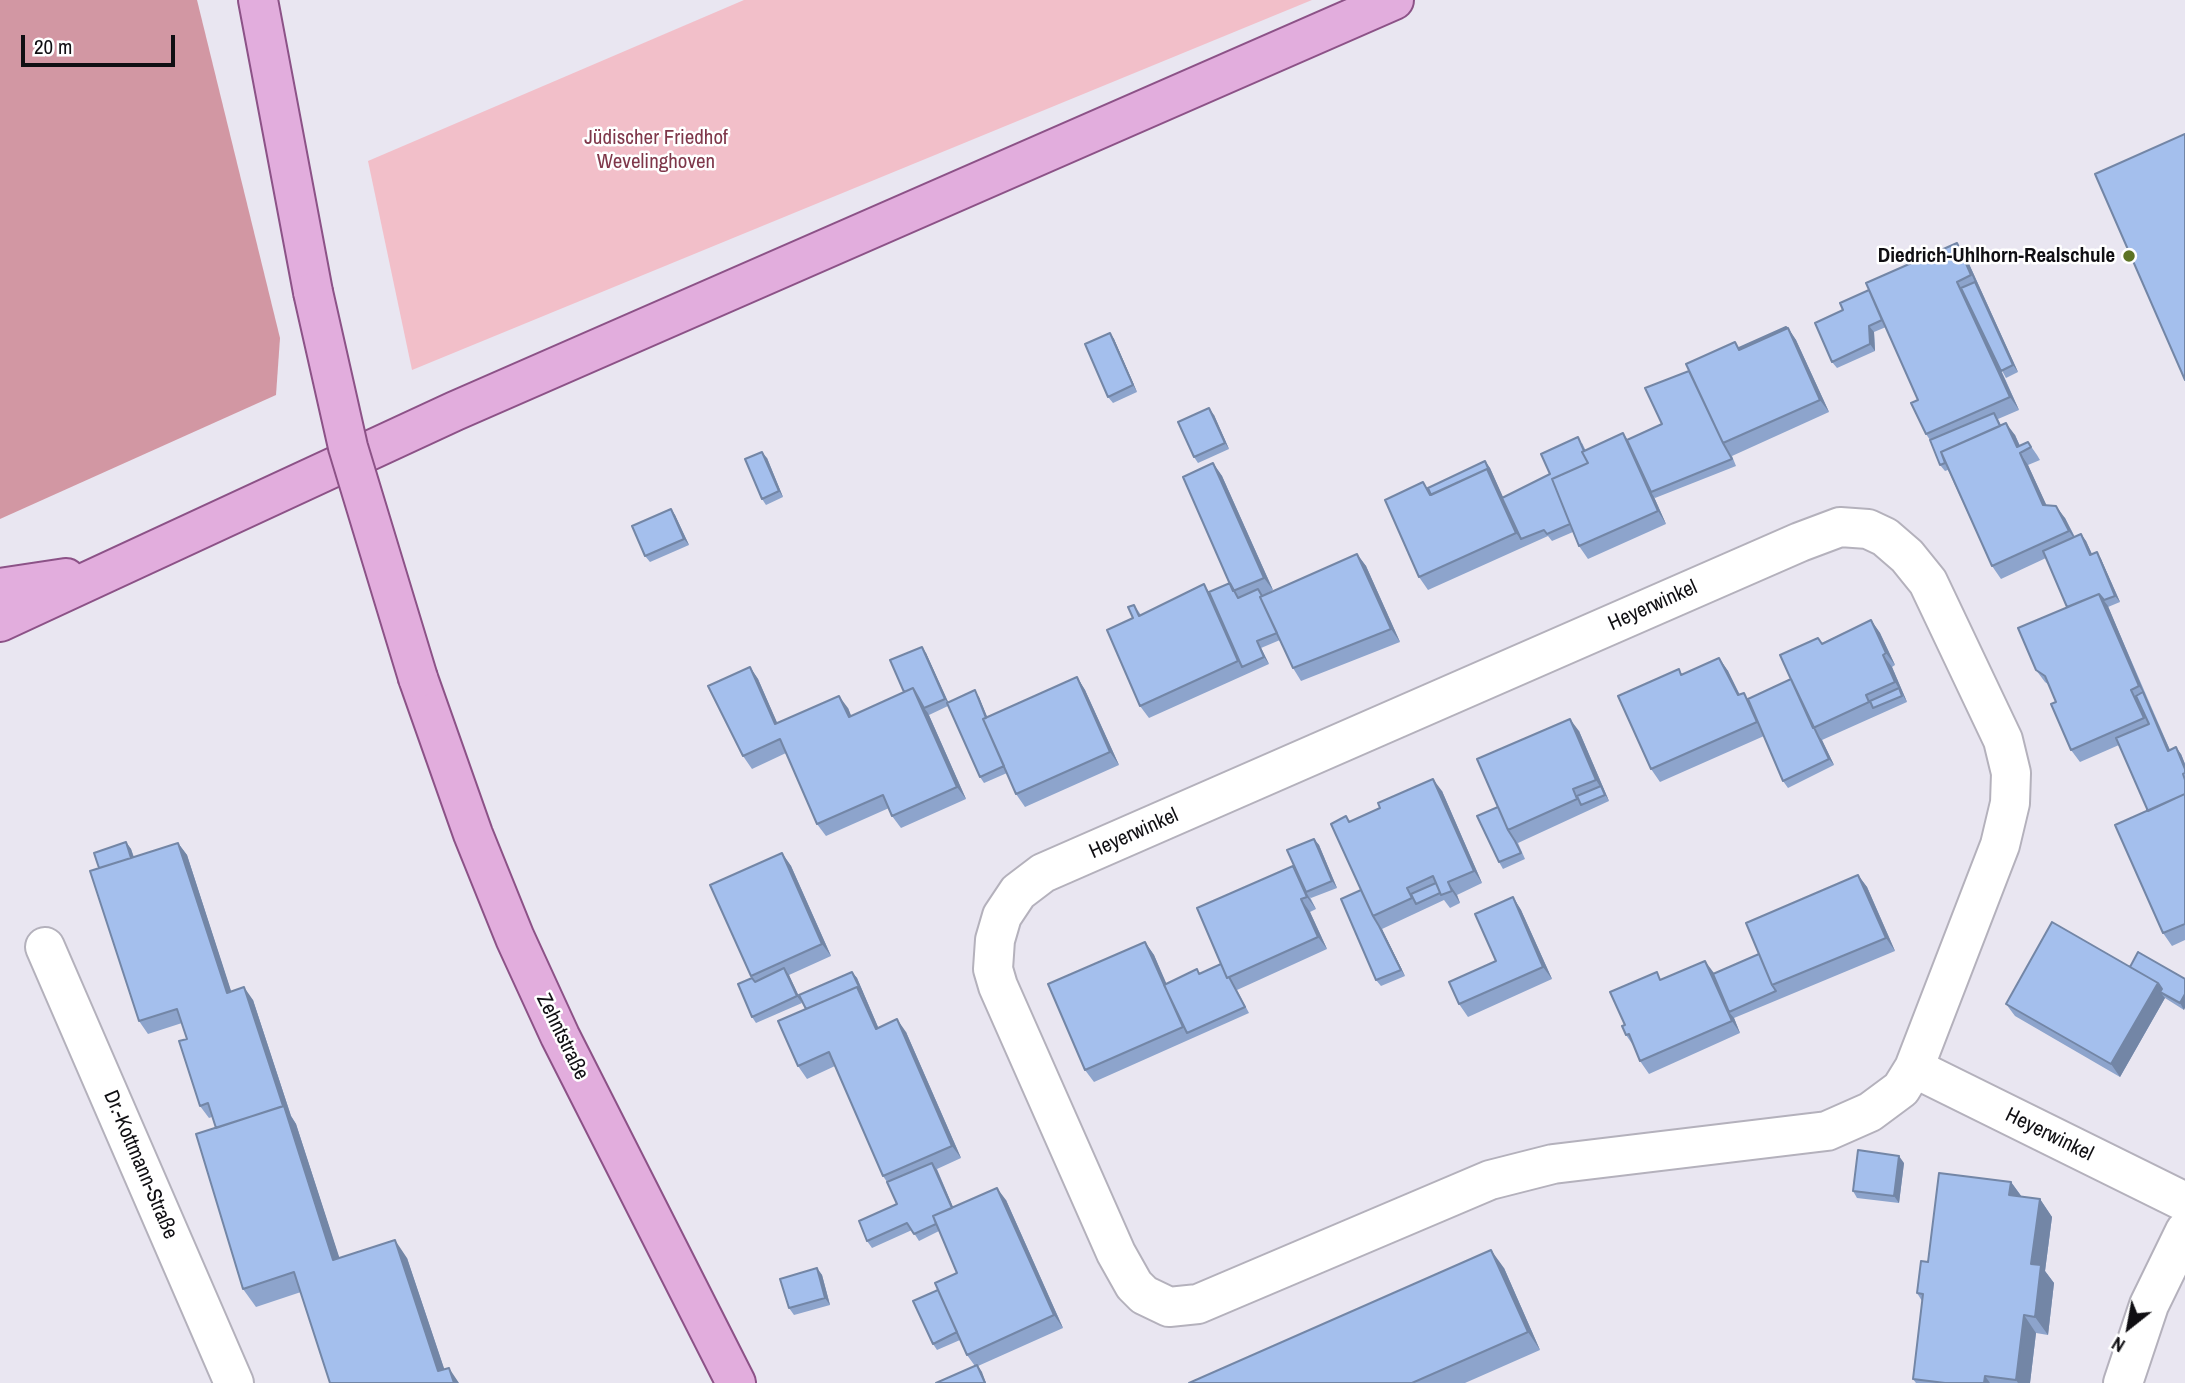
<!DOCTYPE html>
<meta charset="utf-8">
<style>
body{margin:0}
#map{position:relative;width:2185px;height:1383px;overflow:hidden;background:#e9e6f1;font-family:"Archivo Narrow",sans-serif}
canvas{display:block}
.north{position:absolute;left:2094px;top:1292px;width:70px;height:70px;-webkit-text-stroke:5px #fff;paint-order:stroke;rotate:211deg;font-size:19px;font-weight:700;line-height:28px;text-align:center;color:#100f13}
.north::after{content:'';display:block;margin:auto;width:24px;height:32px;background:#100f13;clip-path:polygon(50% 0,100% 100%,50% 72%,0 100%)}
.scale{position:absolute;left:21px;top:35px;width:154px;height:32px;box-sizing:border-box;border:4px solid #100f13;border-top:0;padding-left:9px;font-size:21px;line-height:24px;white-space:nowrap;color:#100f13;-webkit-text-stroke:5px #fff;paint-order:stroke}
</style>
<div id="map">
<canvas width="2185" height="1383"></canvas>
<div class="north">N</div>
<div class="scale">20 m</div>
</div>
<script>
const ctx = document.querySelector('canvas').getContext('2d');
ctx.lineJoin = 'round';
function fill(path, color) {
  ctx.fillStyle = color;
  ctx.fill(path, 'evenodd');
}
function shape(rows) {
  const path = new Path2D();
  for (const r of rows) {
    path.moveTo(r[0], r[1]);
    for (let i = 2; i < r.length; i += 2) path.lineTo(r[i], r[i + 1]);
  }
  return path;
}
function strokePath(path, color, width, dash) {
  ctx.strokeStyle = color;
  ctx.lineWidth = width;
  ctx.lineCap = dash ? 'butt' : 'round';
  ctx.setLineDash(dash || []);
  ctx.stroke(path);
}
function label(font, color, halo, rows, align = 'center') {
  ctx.font = font + ' "Archivo Narrow",sans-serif';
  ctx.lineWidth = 5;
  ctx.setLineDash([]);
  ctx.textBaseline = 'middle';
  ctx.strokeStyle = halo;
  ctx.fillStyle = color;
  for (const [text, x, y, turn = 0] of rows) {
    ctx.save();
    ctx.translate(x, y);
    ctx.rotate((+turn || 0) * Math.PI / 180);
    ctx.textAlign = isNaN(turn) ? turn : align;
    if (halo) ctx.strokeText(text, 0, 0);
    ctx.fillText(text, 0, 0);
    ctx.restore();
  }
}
fill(shape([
 [744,0,1312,0,412,370,368,161]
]), '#f2bfc9');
fill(shape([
 [0,0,197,0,280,338,276,395,0,519]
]), '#d297a3');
const minor = shape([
 [1840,527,1868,529,1885,537,1907,556,1928,582,2003,740,2011,773,2010,803,2000,845,1914,1068,1901,1089,1870,1112,1827,1131,1553,1164,1490,1180,1198,1304,1169,1307,1144,1295,1134,1285,1116,1253,998,986,993,969,995,940,1002,916,1018,892,1043,873,1800,542,1840,527],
 [45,947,234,1383],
 [1914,1068,2185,1202],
 [2123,1383,2149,1305,2185,1231]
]);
const major = shape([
 [258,0,313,292],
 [0,588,66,578],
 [0,622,455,411,1394,0],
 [418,678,473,834,515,938,560,1036,736,1383]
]);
strokePath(minor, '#b4b1bc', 42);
strokePath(major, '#8c5287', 42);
strokePath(minor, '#fff', 38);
strokePath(major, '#e2addd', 38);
const majorBridge = shape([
 [313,292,348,447,418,678]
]);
strokePath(majorBridge, '#8c5287', 42, []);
strokePath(majorBridge, '#e2addd', 38);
fill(shape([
 [1957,243,1965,255,2018,372,2006,378,1998,363,2019,410,1998,419,2001,425,2015,435,2020,446,2028,442,2037,455,2040,460,2028,465,2046,505,2065,518,2075,537,2081,534,2086,541,2092,554,2097,552,2101,559,2120,602,2108,607,2170,750,2181,754,2185,764,2185,940,2172,946,2163,933,2148,811,2119,745,2080,762,2071,750,2056,702,2049,685,2045,682,2036,670,2067,607,2046,558,2001,579,1992,566,1948,470,1945,471,1940,465,1930,440,1926,434,1918,400,1886,327,1874,332,1875,351,1837,368,1832,362,1843,310,1869,290],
 [1788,328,1796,340,1829,412,1732,456,1736,466,1655,498,1654,497,1666,524,1588,559,1579,546,1573,532,1552,541,1548,536,1428,590,1419,577,1428,488,1485,461,1490,468,1503,498,1550,474,1582,443,1586,451,1627,440,1662,424,1689,371,1739,348],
 [1110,333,1114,339,1137,392,1113,403,1108,397],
 [1214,415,1229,449,1198,463,1194,457],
 [767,458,783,497,766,505,762,499],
 [1213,463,1222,476,1273,590,1263,596,1357,554,1366,566,1400,642,1301,681,1293,668,1280,640,1261,648,1269,664,1149,718,1140,706,1133,618,1134,605,1141,615,1209,593,1230,583],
 [671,509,675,515,689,545,650,562,645,556],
 [1871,620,1880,633,1895,665,1892,667,1907,702,1822,740,1834,765,1788,788,1783,781,1764,736,1660,782,1651,769,1683,674,1719,658,1728,671,1740,695,1748,699,1791,679,1822,643],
 [926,653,948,702,979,697,987,717,1077,677,1085,690,1119,765,1025,807,1016,794,1007,773,984,783,980,777,948,706,929,715,928,713,966,799,901,828,892,816,889,808,826,836,817,824,786,753,752,769,743,756,750,667,758,679,777,723,848,708,851,716,904,692],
 [1579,731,1609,801,1518,843,1525,859,1503,869,1499,862,1498,807],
 [1442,791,1482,883,1457,895,1460,903,1450,908,1444,900,1382,929,1405,976,1381,986,1376,980,1350,821],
 [1314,839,1319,845,1337,888,1311,898,1310,897,1316,909,1310,912,1327,949,1237,990,1249,1013,1094,1082,1085,1070,1145,942,1154,955,1166,984,1197,969,1200,974,1221,964,1297,872],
 [126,842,131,849,134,857,178,843,187,855,231,992,253,1000,291,1116,296,1124,339,1258,407,1258,444,1369,459,1383,301,1292,256,1307,243,1289,216,1128,212,1117,209,1118,200,1106,187,1039,182,1023,148,1034,139,1021,99,868],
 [782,853,791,866,831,956,789,975,802,1003,756,1023,752,1017,752,978,751,976],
 [1858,875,1867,887,1895,951,1734,1018,1740,1033,1649,1074,1640,1061,1635,1048,1626,1035,1625,1025,1662,979,1714,974,1759,954],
 [1513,897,1521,910,1552,979,1468,1017,1459,1004,1496,961],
 [2130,967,2185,979,2184,1010,2165,998,2120,1077,2015,1016,2006,1004],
 [852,972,857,978,878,1027,906,1032,961,1158,937,1169,953,1207,1006,1200,1063,1328,978,1366,982,1372,975,1366,967,1355,960,1340,937,1350,933,1344,938,1290,957,1273,939,1231,919,1241,912,1230,872,1248,867,1241,897,1204,887,1182,883,1176,835,1066,807,1079,798,1066,806,1009],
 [1904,1163,1899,1203,1857,1198,1853,1191],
 [2011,1182,2022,1197,2040,1199,2052,1217,2045,1271,2054,1283,2048,1335,2036,1333,2030,1383,1916,1383,1913,1379,1922,1301,1917,1293,1928,1262],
 [817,1268,822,1275,830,1305,794,1315,789,1308],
 [1504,1268,1540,1350,1465,1383,1189,1383]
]), '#8da4cc');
fill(shape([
 [1957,243,1965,255,2018,372,2013,365],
 [1957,282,1966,295,2019,410,2010,397],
 [1869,326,1874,332,1875,351,1870,344],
 [1788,328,1796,340,1829,412,1820,400],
 [1110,333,1114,339,1137,392,1133,385],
 [1209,408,1214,415,1229,449,1225,443],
 [2006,423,2015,435,2022,451,2017,447],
 [1623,433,1632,446,1651,492,1654,497,1666,524,1658,511],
 [762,452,767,458,783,497,779,491],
 [2020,453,2028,465,2052,517,2043,505],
 [1485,461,1490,468,1522,539,1521,539,1516,533,1487,469],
 [1213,463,1222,476,1273,590,1264,578],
 [2056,506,2065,518,2078,544,2069,531],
 [671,509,675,515,689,545,684,539],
 [2081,534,2086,541,2095,561,2090,555],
 [2097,552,2101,559,2120,602,2115,596],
 [1357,554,1366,566,1400,642,1391,629],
 [1204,584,1212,597,1242,667,1238,661],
 [2099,594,2108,606,2147,699,2139,686],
 [1871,620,1880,633,1895,665,1886,653],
 [1257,641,1261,648,1269,664,1264,657],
 [922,647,926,653,950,706,945,699],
 [1883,655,1892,667,1907,702,1895,682],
 [1719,658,1728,671,1746,708,1738,695],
 [750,667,758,679,783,736,775,724],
 [1077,677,1085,690,1119,765,1110,752],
 [913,688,925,708,924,708,928,713,966,799,957,787],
 [975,690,979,697,1010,772,1005,765],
 [2143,692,2147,699,2173,757,2168,751],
 [839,696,848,708,857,730,849,717],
 [1570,719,1579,731,1609,801,1596,780],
 [1817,734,1822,740,1834,765,1829,759],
 [2176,747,2181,754,2185,764,2185,769],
 [1433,779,1442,791,1482,883,1474,871],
 [1314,839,1319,845,1337,888,1332,881],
 [126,842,131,849,138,871,133,864],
 [178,843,187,855,236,1006,227,993],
 [782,853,791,866,831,956,822,944],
 [1293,866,1302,878,1306,892,1316,909,1307,897],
 [1858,875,1867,887,1895,951,1886,938],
 [1448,882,1457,895,1460,903,1452,891],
 [1513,897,1521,910,1552,979,1543,967],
 [1301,899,1310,912,1327,949,1318,937],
 [1379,926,1382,929,1405,976,1401,970],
 [1145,942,1154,955,1188,1033,1187,1033,1183,1027],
 [1705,961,1714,973,1729,1012,1734,1018,1740,1033,1732,1021],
 [784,968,789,975,802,1003,797,996],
 [852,972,857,978,884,1041,876,1029],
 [2158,983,2166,995,2160,992,2165,998,2120,1077,2111,1064],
 [244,987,253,1000,291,1116,296,1124,346,1278,333,1260],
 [2185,994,2185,1008,2184,1010,2180,1003],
 [897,1019,906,1032,961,1158,952,1146],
 [1899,1156,1904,1163,1899,1203,1894,1196],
 [932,1163,937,1170,959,1221,954,1215],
 [2011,1182,2024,1200,2009,1195],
 [997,1188,1006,1200,1063,1328,1054,1315],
 [2040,1199,2052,1217,2045,1271,2054,1283,2048,1335,2035,1317,2031,1264],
 [395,1240,407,1258,449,1383,438,1371],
 [1491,1250,1504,1268,1540,1350,1528,1332],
 [817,1268,822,1275,830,1305,825,1298],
 [2024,1315,2036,1333,2030,1383,2018,1383,2016,1380],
 [977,1365,982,1372,986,1383,985,1383],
 [449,1368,459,1383,454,1383],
 [1985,1376,1990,1383,1984,1383]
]), '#7386a6');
const building = shape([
 [2185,134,2185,380,2095,174,2185,134],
 [1957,243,1971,275,1957,282,2010,397,1926,434,1911,403,1918,400,1866,283,1957,243],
 [1975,282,2013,365,2001,371,1961,288,1975,282],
 [1869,290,1882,320,1869,326,1870,344,1832,362,1815,323,1843,310,1840,303,1869,290],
 [1786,327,1787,328,1740,349,1739,348,1786,327],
 [1788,328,1820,400,1723,443,1686,364,1735,342,1739,350,1788,328],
 [1110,333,1133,385,1108,397,1085,344,1110,333],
 [1689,371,1723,443,1732,459,1651,492,1627,440,1662,424,1645,388,1689,371],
 [1209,408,1225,443,1194,457,1178,422,1209,408],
 [1994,413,2000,426,1941,452,1945,463,1940,465,1930,440,1994,413],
 [2006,423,2017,447,2028,442,2031,447,2020,453,2043,505,2056,506,2069,531,1992,566,1941,452,2006,423],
 [1623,433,1658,511,1579,546,1552,479,1588,463,1582,452,1623,433],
 [1578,437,1584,451,1582,452,1588,463,1552,479,1570,524,1547,534,1544,530,1521,539,1502,498,1550,474,1541,454,1578,437],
 [762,452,779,491,762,499,745,459,762,452],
 [1485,461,1491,475,1487,469,1431,495,1428,488,1485,461],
 [1213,463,1264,578,1233,591,1183,477,1213,463],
 [1487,469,1516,533,1419,577,1385,500,1423,482,1430,495,1487,469],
 [671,509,684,539,645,556,632,526,671,509],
 [2081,534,2090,555,2097,552,2115,596,2104,600,2099,594,2067,607,2043,551,2081,534],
 [1357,554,1391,629,1293,668,1260,597,1357,554],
 [1230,583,1238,598,1258,589,1262,596,1260,597,1277,633,1257,641,1264,657,1242,667,1209,592,1230,583],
 [1204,584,1238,661,1140,706,1107,630,1133,618,1128,607,1134,605,1139,616,1204,584],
 [2099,594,2139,686,2131,690,2144,718,2071,750,2051,704,2056,702,2045,676,2036,670,2018,628,2099,594],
 [1871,620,1886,653,1883,655,1895,682,1866,695,1869,702,1813,728,1780,655,1818,638,1822,644,1871,620],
 [922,647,945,699,924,708,913,688,904,692,890,660,922,647],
 [1719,658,1738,695,1744,693,1757,722,1651,769,1618,696,1679,669,1681,675,1719,658],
 [750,667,775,724,839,696,849,717,913,688,957,787,892,816,883,795,817,824,780,739,743,756,708,686,750,667],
 [1077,677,1110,752,1016,794,983,719,1077,677],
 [1791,679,1829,759,1783,781,1748,699,1791,679],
 [1899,688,1902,696,1873,708,1870,701,1899,688],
 [975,690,986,718,983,719,1004,766,980,777,947,703,975,690],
 [2143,692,2168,751,2176,747,2185,769,2185,773,2183,774,2185,780,2185,794,2148,811,2116,738,2149,724,2136,696,2143,692],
 [1570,719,1596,780,1573,789,1577,799,1508,830,1477,759,1570,719],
 [1433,779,1474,871,1448,882,1452,891,1441,895,1433,876,1407,888,1412,898,1373,916,1331,824,1346,816,1349,822,1380,808,1378,803,1433,779],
 [1601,786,1605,795,1581,805,1577,796,1601,786],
 [2185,794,2185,924,2163,933,2115,825,2185,794],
 [1498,807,1508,830,1515,841,1521,853,1499,862,1477,816,1498,807],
 [1314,839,1332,881,1306,892,1287,850,1314,839],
 [126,842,131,858,99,868,94,853,126,842],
 [178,843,227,993,244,987,283,1106,216,1128,208,1103,200,1106,179,1041,187,1039,177,1009,139,1021,90,871,178,843],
 [782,853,822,944,751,976,710,885,782,853],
 [1293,866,1307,897,1301,899,1318,937,1227,978,1197,908,1293,866],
 [1858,875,1886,938,1772,985,1746,923,1858,875],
 [1436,883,1440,893,1416,904,1411,894,1436,883],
 [1361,890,1373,916,1379,926,1401,970,1376,980,1341,899,1361,890],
 [1513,897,1543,967,1459,1004,1449,982,1496,961,1475,914,1513,897],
 [2052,922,2158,983,2111,1064,2006,1004,2052,922],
 [1145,942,1183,1027,1085,1070,1048,984,1145,942],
 [2138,952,2185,979,2185,994,2180,1003,2160,992,2162,989,2158,983,2130,967,2138,952],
 [1759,954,1772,985,1776,991,1729,1012,1713,974,1759,954],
 [1705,961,1732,1021,1640,1061,1629,1034,1626,1035,1622,1026,1625,1025,1610,992,1657,972,1660,980,1705,961],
 [1221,964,1227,978,1229,977,1245,1007,1187,1033,1164,985,1197,969,1199,974,1221,964],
 [784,968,797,996,752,1017,738,984,752,978,755,982,784,968],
 [852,972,862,993,857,987,806,1009,799,995,852,972],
 [857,987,876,1029,897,1019,952,1146,883,1176,829,1052,798,1066,778,1021,857,987],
 [284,1106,333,1260,395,1240,438,1371,449,1368,454,1383,330,1383,294,1272,243,1289,196,1134,284,1106],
 [1858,1150,1899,1156,1894,1196,1853,1191,1858,1150],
 [932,1163,952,1208,933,1216,936,1224,914,1234,907,1223,867,1241,859,1221,897,1204,887,1182,932,1163],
 [1939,1173,2011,1182,2009,1195,2040,1199,2031,1264,2041,1265,2035,1317,2024,1315,2016,1380,1985,1376,1984,1383,1945,1383,1913,1379,1923,1294,1917,1293,1921,1261,1928,1262,1939,1173],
 [997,1188,1054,1315,967,1355,935,1283,957,1273,933,1216,997,1188],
 [1491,1250,1528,1332,1412,1383,1189,1383,1491,1250],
 [817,1268,825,1298,789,1308,780,1279,817,1268],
 [938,1290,957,1332,933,1344,913,1301,938,1290],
 [977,1365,985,1383,936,1383,977,1365]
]);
fill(building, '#a4bfed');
strokePath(building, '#7386a6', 2);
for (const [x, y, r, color] of [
 [2129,256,7,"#5c7324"]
]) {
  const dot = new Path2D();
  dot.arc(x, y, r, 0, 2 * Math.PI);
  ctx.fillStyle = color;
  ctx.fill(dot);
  strokePath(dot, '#fff', 2.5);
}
label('21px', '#7f374a', '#fff', [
 ["Jüdischer Friedhof",656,138],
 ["Wevelinghoven",656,162]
]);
label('bold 21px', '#100f13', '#fff', [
 ["Diedrich-Uhlhorn-Realschule",2115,256]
], 'right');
label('21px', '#100f13', '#fff', [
 ["Heyerwinkel",1653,606,-24],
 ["Heyerwinkel",1134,834,-24],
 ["Zehntstraße",562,1037,64],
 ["Heyerwinkel",2049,1135,26],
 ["Dr.-Kottmann-Straße",140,1165,67]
]);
</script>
